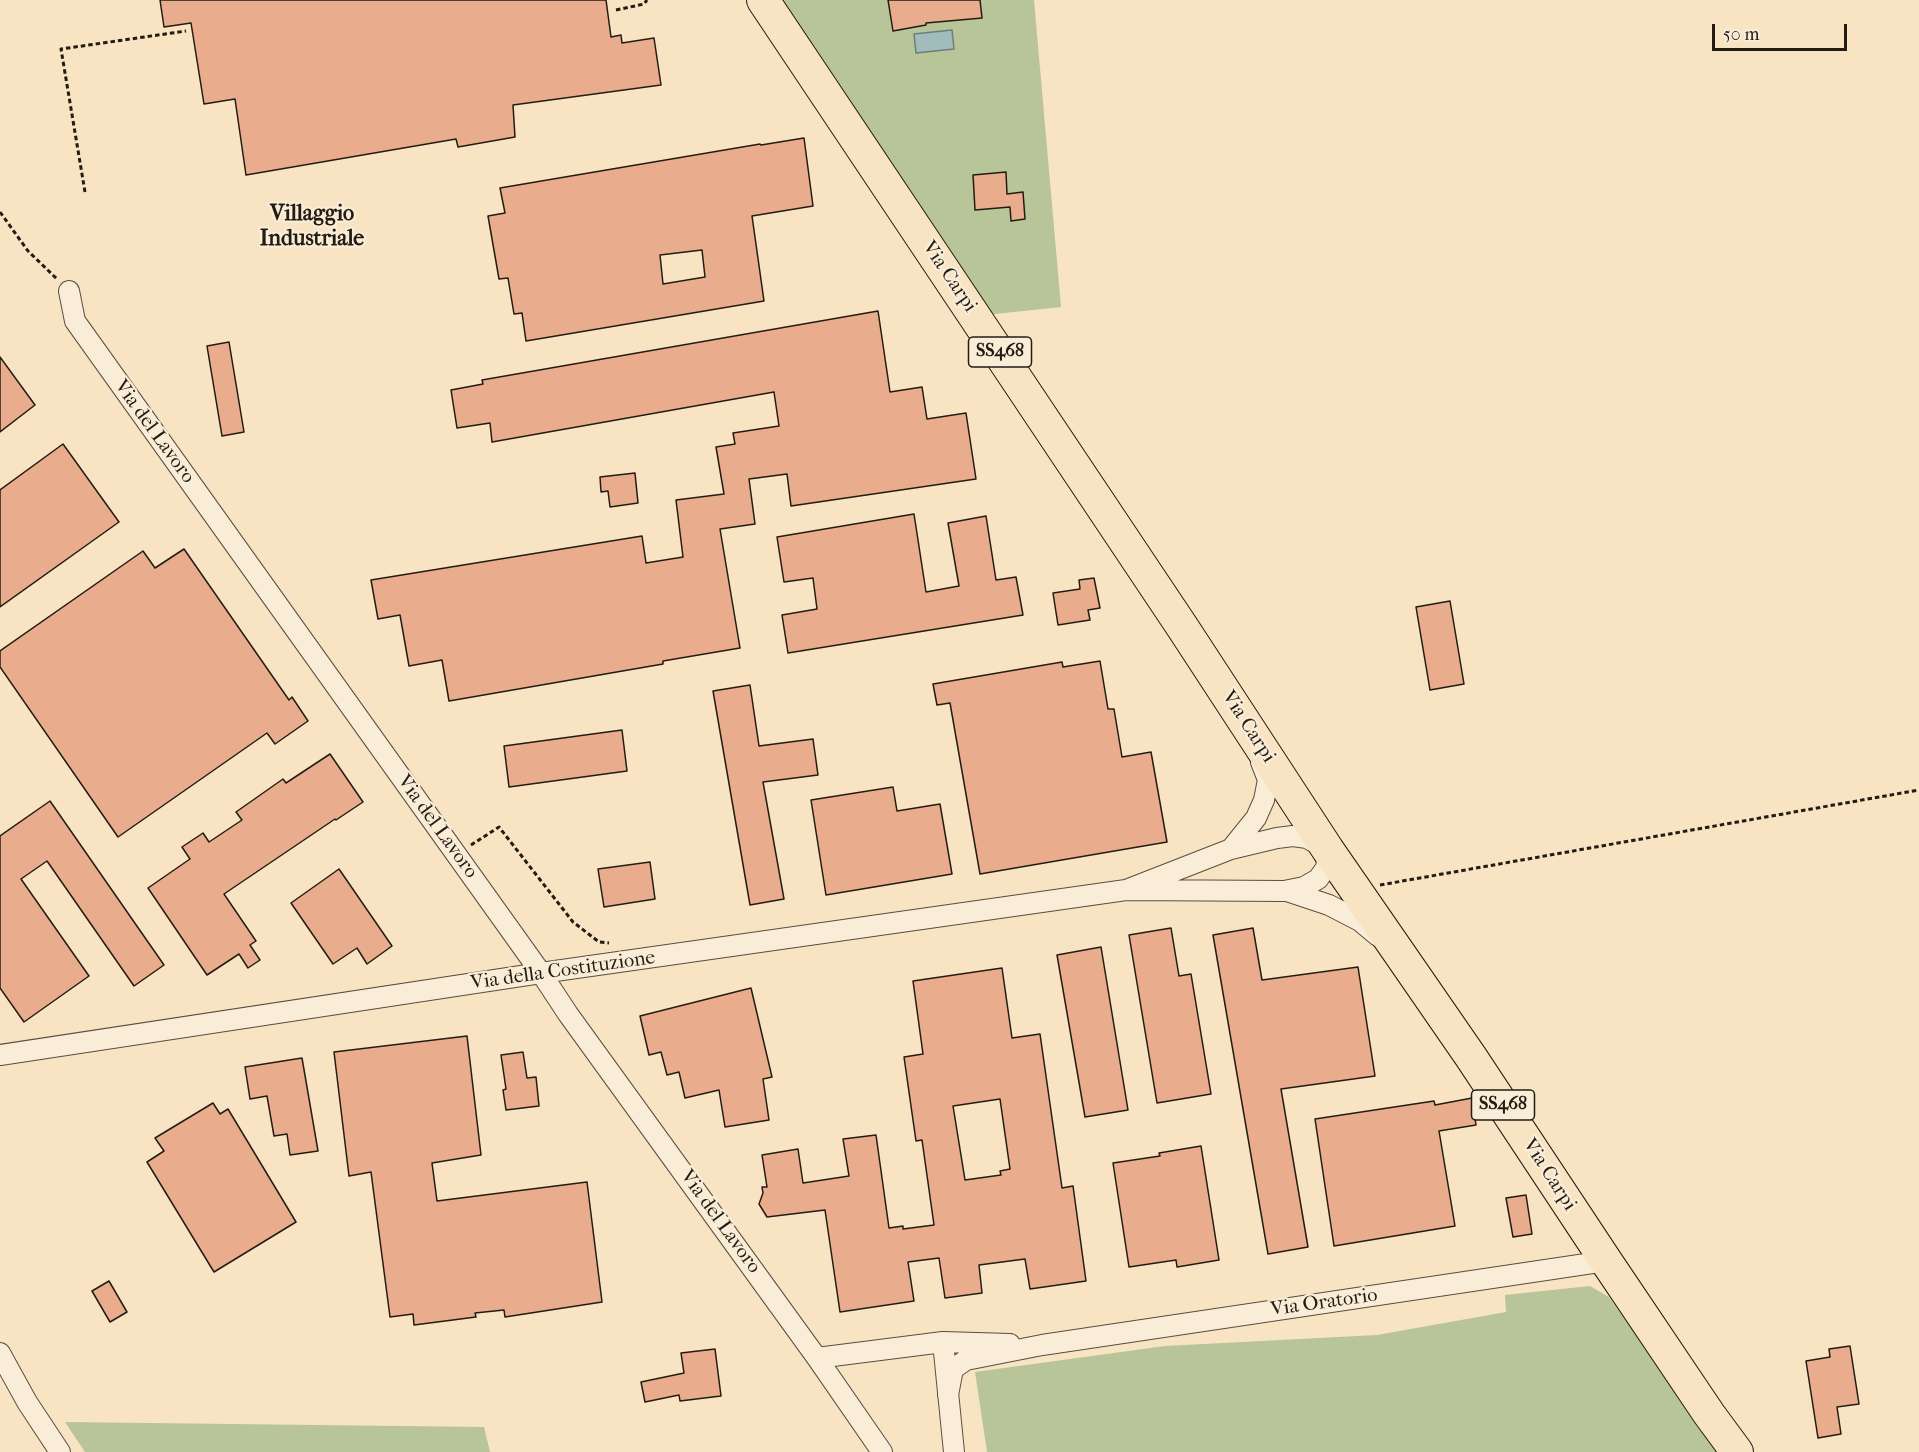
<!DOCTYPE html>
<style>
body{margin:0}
#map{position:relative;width:1919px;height:1452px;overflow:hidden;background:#f8e3c3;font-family:"IM FELL French Canon",serif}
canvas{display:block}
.scale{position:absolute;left:1712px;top:24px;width:135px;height:27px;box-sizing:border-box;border:3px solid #231c13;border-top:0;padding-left:8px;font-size:18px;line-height:21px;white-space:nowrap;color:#231c13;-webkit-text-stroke:4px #faedd8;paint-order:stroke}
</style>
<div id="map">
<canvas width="1919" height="1452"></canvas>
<div class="scale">50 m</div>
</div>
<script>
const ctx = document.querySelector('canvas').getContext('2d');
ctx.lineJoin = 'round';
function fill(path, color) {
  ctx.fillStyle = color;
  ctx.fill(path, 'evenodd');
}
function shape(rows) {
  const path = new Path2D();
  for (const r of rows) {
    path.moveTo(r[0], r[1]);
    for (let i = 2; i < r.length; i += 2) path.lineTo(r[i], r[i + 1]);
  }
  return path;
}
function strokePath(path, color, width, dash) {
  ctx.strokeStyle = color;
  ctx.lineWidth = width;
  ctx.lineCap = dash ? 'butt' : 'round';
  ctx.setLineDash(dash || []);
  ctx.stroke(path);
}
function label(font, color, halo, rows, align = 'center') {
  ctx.font = font + ' "IM FELL French Canon",serif';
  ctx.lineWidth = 4.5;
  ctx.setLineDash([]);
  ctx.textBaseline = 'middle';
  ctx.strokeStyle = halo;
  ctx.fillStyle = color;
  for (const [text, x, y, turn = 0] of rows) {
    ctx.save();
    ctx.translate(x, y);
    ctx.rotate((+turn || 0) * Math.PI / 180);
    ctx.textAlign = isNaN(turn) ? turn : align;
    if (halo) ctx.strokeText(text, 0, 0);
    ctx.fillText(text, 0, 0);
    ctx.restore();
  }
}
fill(shape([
 [773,0,1034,0,1061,307,986,315],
 [1590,1286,1609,1297,1719,1452,987,1452,975,1372,1165,1346,1377,1335,1506,1312,1505,1295],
 [65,1422,484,1427,490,1452,85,1452]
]), '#b7c599');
const water = shape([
 [952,30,954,49,916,53,914,34,952,30]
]);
fill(water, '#a0bdbc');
strokePath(water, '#6e7d78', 1.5);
const building = shape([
 [160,0,606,0,611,37,621,35,622,43,654,38,661,85,513,105,515,137,458,147,456,139,246,175,235,99,204,104,191,23,164,27,160,0],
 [888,0,980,0,982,18,926,23,926,25,893,31,888,0],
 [804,138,813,206,752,216,764,301,526,341,522,313,514,314,508,278,499,279,488,216,505,213,500,188,760,144,761,145,804,138],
 [702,250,705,277,663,284,660,255,702,250],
 [1006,172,1007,194,1023,192,1025,219,1011,221,1010,207,975,210,973,175,1006,172],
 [878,311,890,392,922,387,927,419,966,413,976,479,791,506,787,474,749,479,755,524,720,529,740,648,663,661,663,664,449,701,442,660,409,666,400,615,378,619,371,580,642,536,646,563,683,557,676,500,724,494,716,447,735,444,733,433,779,426,774,392,492,442,490,423,457,428,451,390,483,384,482,380,878,311],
 [229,342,244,432,222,436,207,346,229,342],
 [0,357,35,405,0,432,0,357],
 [63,444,119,522,0,607,0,490,63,444],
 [635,473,638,503,610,507,608,491,601,492,600,477,635,473],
 [914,514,926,592,959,586,948,523,986,516,996,580,1016,577,1023,615,788,653,782,615,817,609,813,578,784,582,777,537,914,514],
 [184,549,289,700,292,697,308,721,275,744,267,733,118,837,0,667,0,651,143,551,155,568,184,549],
 [1094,578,1100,608,1088,610,1090,620,1058,625,1053,593,1080,589,1079,580,1094,578],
 [1450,601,1464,684,1430,690,1416,607,1450,601],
 [1100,661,1108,709,1114,709,1122,757,1151,752,1167,842,980,874,950,703,937,705,933,684,1062,662,1063,667,1100,661],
 [750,685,759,746,813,739,818,775,763,782,784,899,750,905,713,691,750,685],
 [622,730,627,771,509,787,504,746,622,730],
 [330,754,363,802,336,820,335,819,224,894,256,941,250,945,260,960,248,968,239,954,207,975,148,888,190,859,182,847,203,833,209,842,242,820,236,812,283,779,286,783,330,754],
 [893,787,897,811,940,804,952,874,826,895,811,800,893,787],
 [50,801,164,965,134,986,47,861,21,879,89,976,24,1022,0,988,0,836,50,801],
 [650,862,655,899,604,907,598,869,650,862],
 [339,869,392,946,367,964,357,948,333,964,291,903,339,869],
 [1171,928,1179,976,1191,974,1211,1094,1157,1103,1129,935,1171,928],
 [1253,928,1262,980,1358,967,1375,1076,1281,1089,1308,1247,1268,1254,1213,935,1253,928],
 [1101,947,1128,1110,1085,1117,1057,955,1101,947],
 [1002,968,1012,1038,1040,1034,1062,1188,1073,1186,1086,1281,1030,1289,1025,1259,979,1265,982,1293,945,1298,939,1258,908,1262,914,1301,840,1312,825,1210,767,1217,759,1204,763,1193,762,1187,767,1187,762,1155,798,1149,803,1183,849,1176,843,1139,876,1135,889,1228,903,1226,903,1229,934,1225,922,1140,916,1141,904,1057,923,1054,913,981,1002,968],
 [1000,1099,1010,1169,1000,1171,1001,1175,965,1180,953,1106,1000,1099],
 [751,988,772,1077,763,1079,769,1120,725,1127,719,1090,685,1098,679,1072,667,1075,661,1052,649,1055,640,1016,751,988],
 [467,1036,481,1155,432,1163,437,1201,587,1182,602,1302,505,1317,504,1310,475,1313,476,1317,414,1325,413,1314,390,1317,371,1172,349,1176,334,1052,467,1036],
 [523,1052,527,1078,536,1077,539,1106,506,1110,503,1090,506,1089,501,1055,523,1052],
 [302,1058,318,1151,290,1155,287,1134,274,1136,267,1096,250,1099,245,1067,302,1058],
 [1472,1098,1476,1125,1439,1131,1455,1226,1334,1246,1315,1119,1434,1101,1435,1105,1472,1098],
 [213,1103,220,1114,228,1109,296,1222,214,1272,147,1162,164,1151,155,1138,213,1103],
 [1201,1146,1219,1260,1177,1267,1176,1260,1129,1267,1113,1163,1160,1156,1159,1153,1201,1146],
 [1526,1195,1532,1234,1513,1237,1506,1198,1526,1195],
 [109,1281,127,1312,110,1322,92,1291,109,1281],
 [1850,1346,1859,1404,1837,1407,1841,1434,1818,1438,1806,1361,1830,1357,1829,1349,1850,1346],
 [715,1349,721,1396,680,1401,679,1395,645,1402,641,1382,684,1373,681,1353,715,1349]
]);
fill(building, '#e9ac8d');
strokePath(building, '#231c13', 1.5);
const street = shape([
 [69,291,75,321,541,973,568,1014,817,1358,882,1452],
 [1231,849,1256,818,1264,800,1268,780,1261,762],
 [1287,891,1329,905,1360,921,1378,936],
 [0,1055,541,973,1126,890,1284,891,1304,887,1318,879,1326,868,1328,850,1307,838,1293,836,1277,838,1231,849,1126,890],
 [943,1342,954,1452],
 [0,1353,27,1402,60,1452],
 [817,1358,943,1342,1010,1344],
 [948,1395,953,1369,966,1360,1042,1345,1606,1261]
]);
const primary = shape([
 [763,0,1183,628,1328,850,1471,1057,1606,1261,1709,1414,1737,1452]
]);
strokePath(street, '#584e3f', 22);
strokePath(primary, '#231c13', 34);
strokePath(shape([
 [616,10,644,4,647,0],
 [85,192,61,49,186,31],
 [0,212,28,251,57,279],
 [471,845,499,827,573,922,599,942,609,943],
 [1380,885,1919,790]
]), '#231c13', 3, [4.5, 3]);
strokePath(street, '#faedd8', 20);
strokePath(primary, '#f8e3c3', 32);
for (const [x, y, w] of [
 [1000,352,63],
 [1503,1105,63]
]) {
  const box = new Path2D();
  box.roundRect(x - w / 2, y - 15, w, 30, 4.5);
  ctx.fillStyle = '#faedd8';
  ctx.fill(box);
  strokePath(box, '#231c13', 1.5);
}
label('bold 18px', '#231c13', null, [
 ["SS468",1000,352],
 ["SS468",1503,1105]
]);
label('20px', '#231c13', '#faedd8', [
 ["Via Carpi",949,277,56],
 ["Via del Lavoro",154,432,54],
 ["Via Carpi",1248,727,57],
 ["Via del Lavoro",437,827,54],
 ["Via della Costituzione",563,971,-8],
 ["Via Carpi",1549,1175,57],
 ["Via del Lavoro",720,1222,54],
 ["Via Oratorio",1324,1303,-8]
]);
label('bold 22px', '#231c13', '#faedd8', [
 ["Villaggio",312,215],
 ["Industriale",312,240]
]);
</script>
